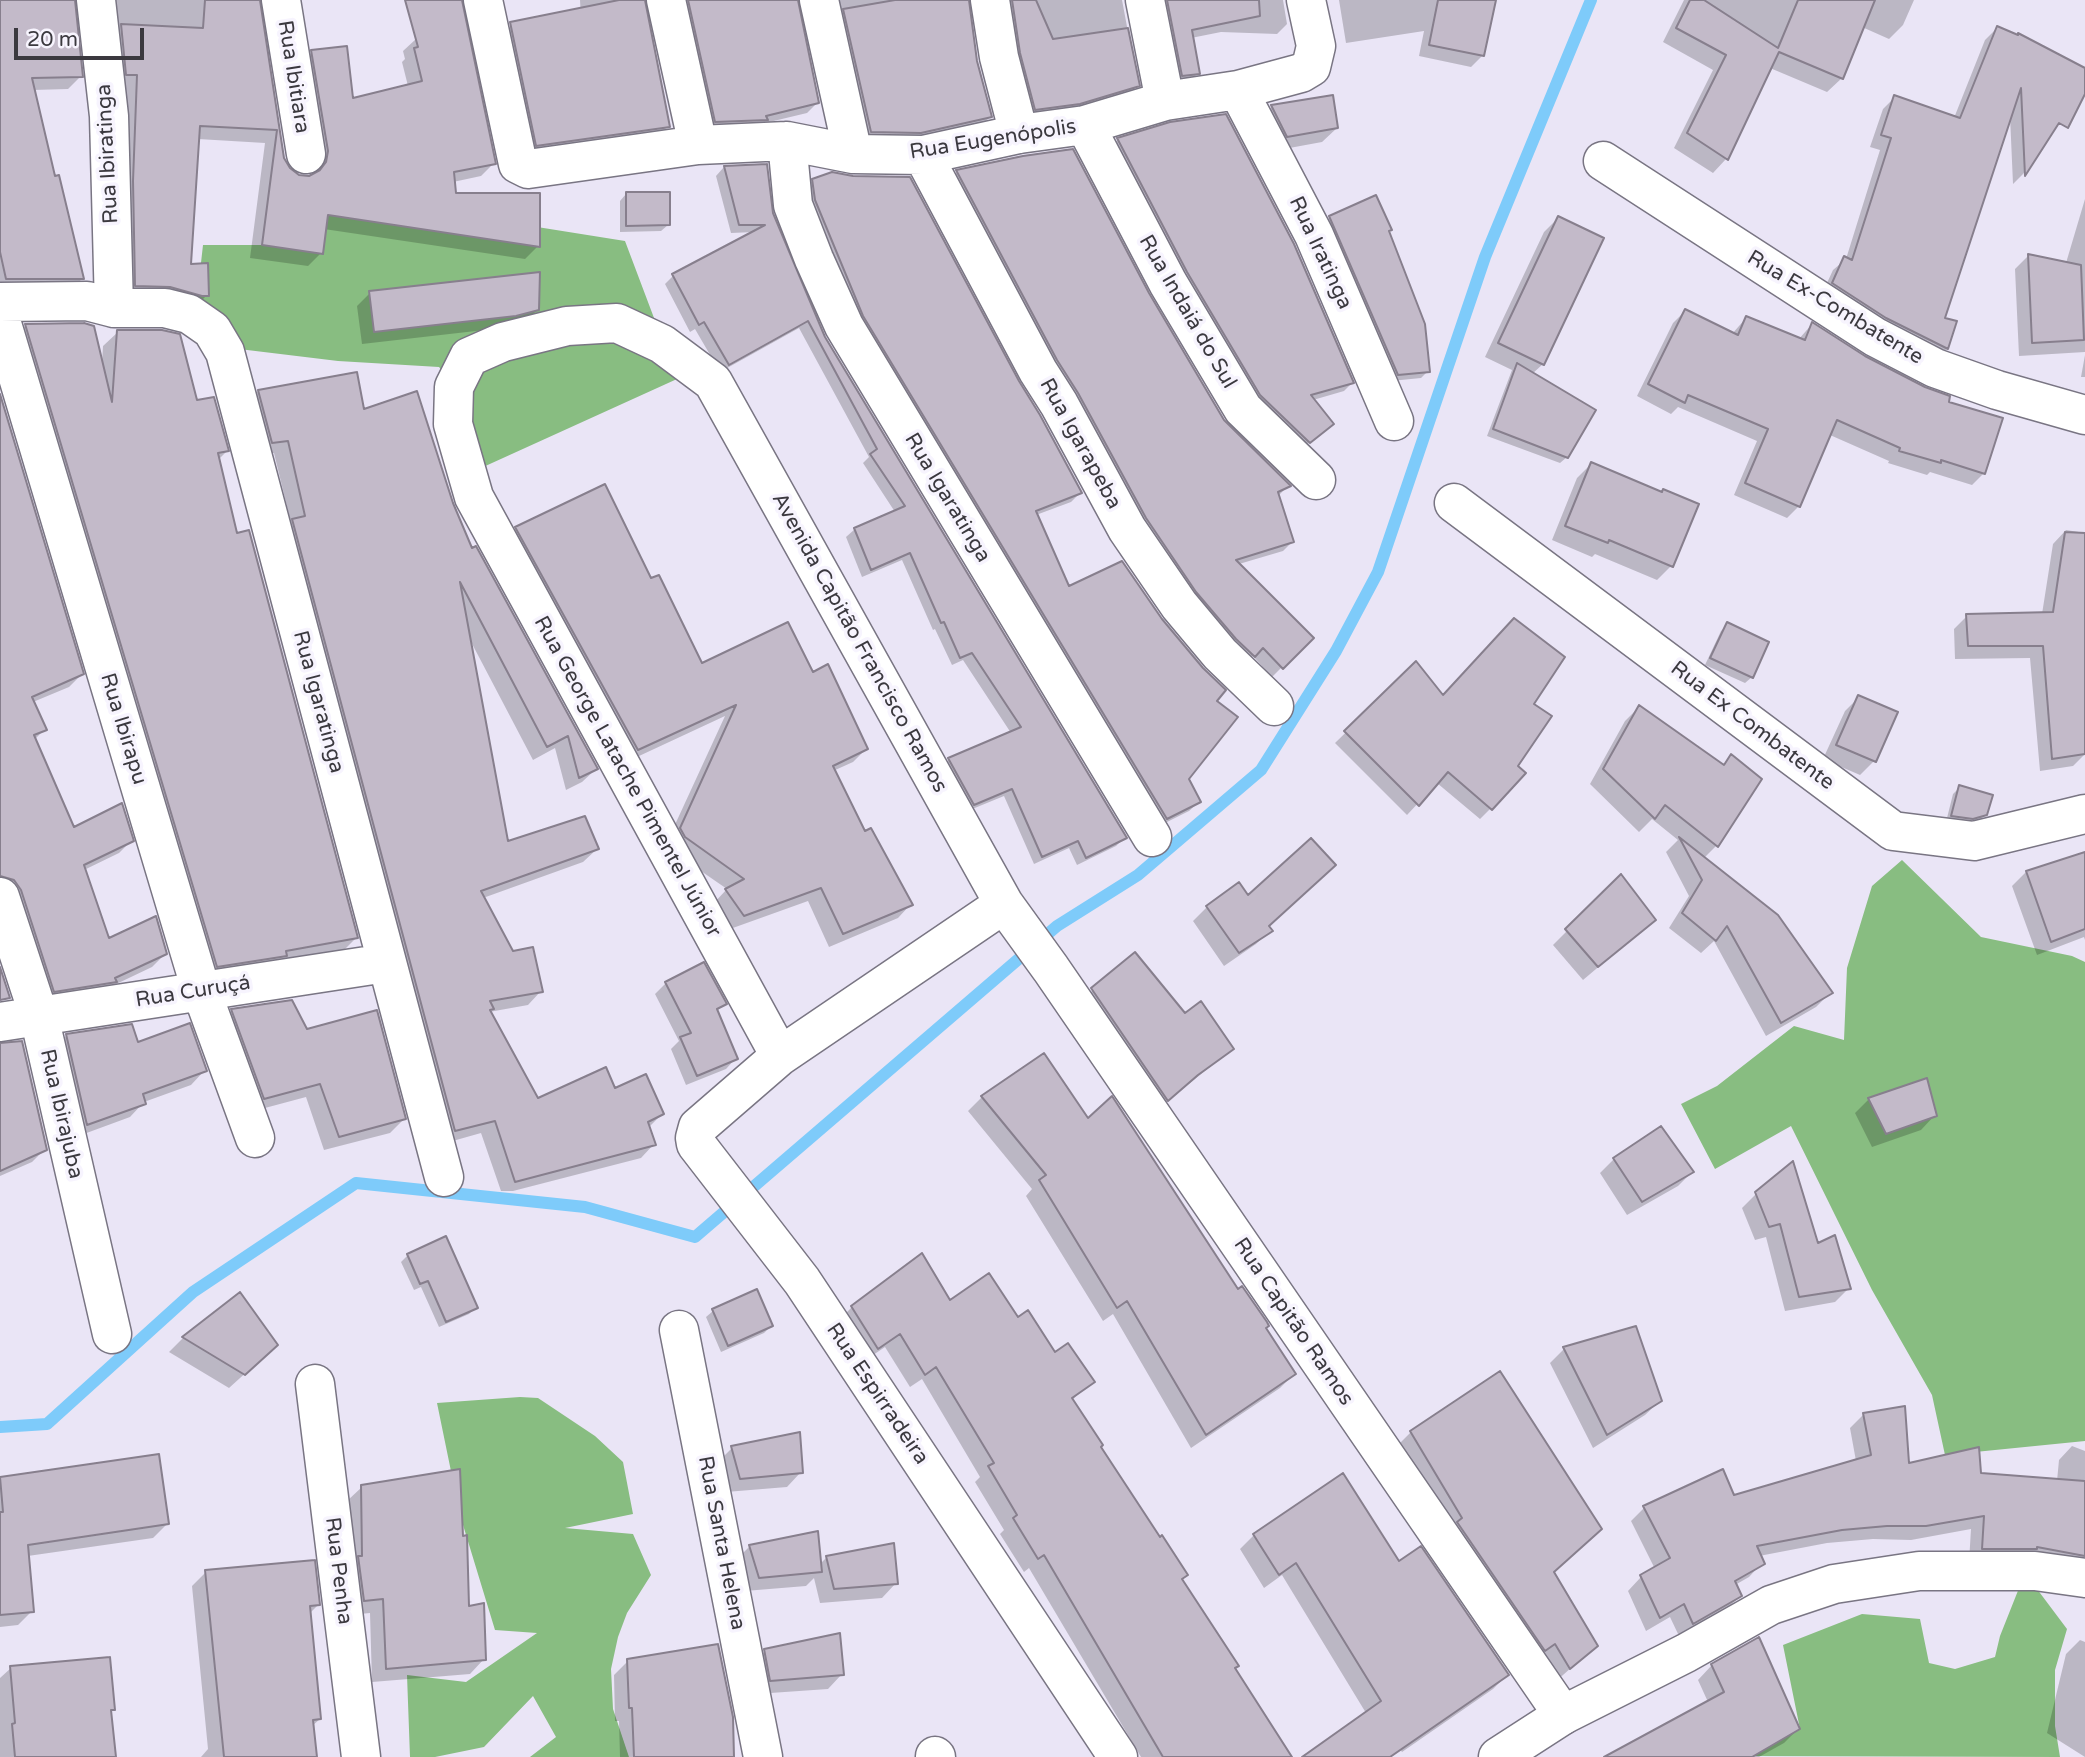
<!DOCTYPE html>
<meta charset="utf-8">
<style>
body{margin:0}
#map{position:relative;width:2085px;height:1757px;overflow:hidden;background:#eae5f6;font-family:"Varela Round",sans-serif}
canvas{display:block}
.scale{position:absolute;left:14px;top:28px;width:130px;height:32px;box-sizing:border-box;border:4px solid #3b393f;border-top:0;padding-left:9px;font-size:21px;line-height:24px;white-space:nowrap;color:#3b393f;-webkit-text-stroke:5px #f7f4fe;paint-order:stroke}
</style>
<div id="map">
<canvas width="2085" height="1757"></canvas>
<div class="scale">20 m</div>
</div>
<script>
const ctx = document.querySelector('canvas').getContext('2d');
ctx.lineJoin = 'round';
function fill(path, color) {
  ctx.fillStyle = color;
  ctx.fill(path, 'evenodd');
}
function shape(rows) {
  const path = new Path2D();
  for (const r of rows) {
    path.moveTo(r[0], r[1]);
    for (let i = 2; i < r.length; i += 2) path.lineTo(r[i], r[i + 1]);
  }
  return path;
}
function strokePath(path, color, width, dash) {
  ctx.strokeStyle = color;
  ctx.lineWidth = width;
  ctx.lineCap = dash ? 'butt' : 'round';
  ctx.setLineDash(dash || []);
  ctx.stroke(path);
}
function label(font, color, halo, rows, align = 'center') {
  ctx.font = font + ' "Varela Round",sans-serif';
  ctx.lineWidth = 7;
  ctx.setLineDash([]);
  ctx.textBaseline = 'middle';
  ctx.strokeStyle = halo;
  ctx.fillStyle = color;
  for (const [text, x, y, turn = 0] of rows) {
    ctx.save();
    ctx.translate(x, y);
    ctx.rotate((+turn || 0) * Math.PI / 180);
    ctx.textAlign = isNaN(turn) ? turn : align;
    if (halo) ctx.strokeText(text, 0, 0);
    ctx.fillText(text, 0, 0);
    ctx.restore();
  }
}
fill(shape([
 [324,193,625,241,677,379,470,473,462,395,439,367,338,361,206,345,195,316,203,245,262,245,323,254],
 [1902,860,1981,937,2072,956,2085,962,2085,1441,1945,1455,1932,1395,1872,1290,1791,1126,1715,1169,1681,1104,1717,1086,1794,1026,1844,1040,1847,968,1872,886],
 [520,1397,538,1398,595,1436,623,1462,633,1514,565,1528,633,1534,651,1575,627,1613,618,1637,611,1669,613,1709,629,1757,530,1757,556,1737,533,1696,484,1747,435,1757,410,1757,407,1675,466,1682,537,1633,495,1630,460,1515,437,1403],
 [2025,1573,2067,1629,2055,1670,2055,1726,2060,1757,1753,1756,1800,1729,1783,1645,1862,1614,1920,1619,1929,1663,1955,1669,1995,1657,2000,1636]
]), '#88bd81');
fill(shape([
 [0,0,73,0,81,76,68,89,33,90,54,178,82,279,69,291,0,292],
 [101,0,258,0,283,158,287,168,298,176,314,175,315,164,299,65,312,52,352,100,408,86,402,62,405,59,403,51,416,39,494,163,481,176,453,182,455,195,538,246,525,259,324,229,321,253,308,266,250,258,265,143,198,139,189,266,207,295,194,308,123,298],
 [580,0,643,0,668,126,657,137,526,155,501,37,511,26,581,18],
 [674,0,796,0,817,103,807,113,761,124,705,132],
 [827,0,967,0,976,61,990,117,980,127,909,143,861,142],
 [999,0,1122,0,1138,85,1127,96,1025,119],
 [1153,0,1283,0,1287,24,1277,34,1221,32,1191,38,1198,73,1187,84,1172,86],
 [1339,0,1494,0,1483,55,1471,67,1419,56,1424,31,1346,43],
 [1684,0,1914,0,1903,25,1889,39,1862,27,1842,78,1827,92,1770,68,1726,159,1713,173,1674,148,1713,70,1663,42],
 [1997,28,2085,70,2085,81,2023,174,2013,184,2010,116,1943,319,1954,322,1947,349,1935,360,1821,296,1833,270,1846,259,1880,150,1870,147,1883,109,1895,97,1954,118,1985,40],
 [1332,97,1337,128,1322,142,1273,151,1258,121,1272,107],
 [1170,124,1352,383,1344,391,1313,400,1323,432,1300,450,1252,404,1109,148,1118,140],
 [1023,157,1147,294,1223,421,1288,486,1278,496,1292,542,1283,551,1239,564,1311,638,1272,677,1253,656,1244,665,1187,601,947,181,957,172],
 [766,166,771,213,824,338,1125,837,1116,846,1077,865,1069,848,1034,864,1004,796,965,812,940,768,949,760,1011,733,963,660,952,665,935,629,933,630,902,560,862,577,846,537,855,529,895,512,863,463,869,457,799,328,720,372,695,329,690,332,665,284,673,276,754,232,731,233,716,176,724,167],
 [813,180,1080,493,1071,502,1036,515,1069,589,1215,701,1187,779,1199,802,1189,811,1157,827,855,325,804,190],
 [626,194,668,225,661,231,620,232,620,201],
 [2085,199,2085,352,2019,356,2015,269,2028,256,2066,263],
 [1330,217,1388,232,1428,371,1421,378,1391,381,1323,224],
 [1558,218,1543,364,1532,374,1567,457,1560,463,1487,436,1512,370,1485,357,1544,232],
 [370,293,537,310,524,323,502,328,362,344,357,306],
 [1685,311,1732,334,1746,318,1799,339,1812,324,1864,358,1947,403,1984,473,1972,485,1930,472,1927,475,1888,463,1889,461,1830,435,1799,506,1787,518,1734,495,1757,441,1678,407,1671,414,1637,396,1673,323],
 [26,325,102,363,103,346,118,332,196,402,227,451,218,460,235,535,356,938,342,952,203,980,12,339],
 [2085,355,2085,377,2081,377],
 [258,391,362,412,451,504,471,551,596,769,582,782,566,790,555,748,533,760,469,638,507,843,597,849,583,862,483,898,512,953,541,991,528,1005,489,1012,537,1100,662,1114,648,1128,654,1144,641,1158,513,1191,501,1191,481,1133,442,1144,279,534,291,523,274,453,259,456,245,405],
 [0,399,82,674,69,687,33,702,45,729,34,740,73,829,132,840,119,853,84,870,108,941,165,954,152,967,110,987,41,1004,0,892],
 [1591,464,1661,494,1696,505,1671,566,1657,580,1595,554,1592,557,1552,540,1577,478],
 [516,529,651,580,701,665,812,674,866,749,853,762,833,771,864,833,911,904,898,918,829,947,808,901,730,929,713,904,727,889,672,851,667,842,725,716,624,763,503,542],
 [2066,530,2085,533,2085,754,2073,766,2040,771,2030,658,1955,659,1954,629,1967,616,2042,614,2053,544],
 [1727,625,1752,677,1745,683,1705,665,1721,631],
 [1416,664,1442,697,1532,705,1491,808,1480,819,1437,783,1407,815,1335,743],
 [1859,697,1874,761,1860,775,1823,759,1845,711],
 [1639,707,1722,766,1731,757,1760,780,1716,846,1703,859,1830,993,1816,1007,1766,1036,1714,941,1701,953,1669,928,1689,896,1666,852,1678,840,1652,819,1639,832,1590,784,1625,721],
 [1960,787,1986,814,1979,821,1946,822,1953,794],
 [2085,853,2085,940,2084,937,2037,955,2012,886,2026,872],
 [1621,877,1654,920,1583,980,1553,945],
 [1248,897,1270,930,1256,944,1224,966,1193,921,1207,907],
 [1134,954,1184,1015,1232,1049,1158,1109,1083,999],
 [666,983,724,1004,716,1012,736,1058,726,1069,686,1085,671,1049,679,1041,655,994],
 [232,1010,306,1031,404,1119,390,1133,324,1150,306,1097,250,1112,218,1024],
 [66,1036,137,1044,205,1070,191,1085,144,1102,130,1117,73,1138,52,1050],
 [0,1044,45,1149,32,1162,0,1176],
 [982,1097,1087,1121,1264,1328,1294,1374,1280,1388,1191,1448,1113,1314,1103,1321,1026,1196,1032,1189,968,1111],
 [1869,1099,1935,1115,1921,1130,1872,1147,1855,1113],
 [1661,1129,1692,1172,1678,1186,1627,1215,1600,1173,1614,1159],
 [1756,1194,1849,1288,1835,1302,1785,1311,1766,1237,1755,1240,1742,1208],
 [408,1255,476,1307,469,1314,439,1327,421,1287,414,1290,401,1262],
 [922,1256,950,1302,1017,1319,1054,1354,1092,1382,1071,1401,1233,1669,1200,1757,1141,1757,1029,1568,1024,1572,1000,1534,1004,1530,975,1482,980,1477,922,1379,910,1387,885,1347,864,1361,838,1321,852,1307],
 [756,1292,771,1326,764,1333,721,1352,706,1317,713,1311],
 [240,1295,261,1359,229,1388,169,1352,183,1338],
 [1635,1328,1660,1401,1645,1415,1593,1448,1550,1363,1564,1349],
 [1864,1414,1907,1465,1979,1475,2057,1481,2059,1460,2072,1446,2085,1451,2085,1577,1969,1562,1971,1529,1911,1540,1873,1539,1827,1543,1759,1556,1762,1563,1749,1577,1735,1585,1740,1596,1726,1610,1679,1636,1670,1617,1646,1631,1628,1591,1641,1577,1655,1569,1631,1521,1644,1508,1733,1497,1856,1461,1850,1428],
 [1411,1432,1552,1572,1596,1646,1555,1682,1397,1446],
 [732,1448,801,1472,787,1487,726,1492,718,1462],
 [157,1456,167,1524,153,1538,0,1560,0,1479],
 [362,1487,467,1608,484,1659,470,1674,372,1682,370,1613,350,1615,347,1501],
 [1254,1535,1398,1563,1507,1675,1493,1689,1402,1752,1400,1749,1389,1757,1301,1757,1366,1713,1282,1575,1264,1588,1240,1549],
 [892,1545,896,1583,882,1598,820,1603,814,1578,806,1586,745,1591,736,1560,750,1546,819,1565,826,1558],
 [206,1572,318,1605,309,1614,320,1719,312,1726,315,1757,201,1757,208,1749,192,1586],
 [0,1573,32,1611,18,1625,0,1627],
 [2080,1640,2085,1642,2085,1757,2047,1733,2066,1654],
 [765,1651,842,1674,828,1689,756,1694,751,1665],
 [628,1661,732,1757,620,1757,619,1721,615,1721,614,1675],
 [1712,1665,1798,1729,1784,1743,1759,1757,1607,1757,1708,1702,1698,1680],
 [11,1668,113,1709,110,1712,114,1757,0,1757,0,1678]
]), '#0003');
strokePath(shape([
 [0,1427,47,1424,193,1292,356,1183,585,1207,695,1237,1057,926,1138,875,1261,770,1336,651,1378,572,1485,257,1591,0]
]), '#7ecbfa', 12);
const building = shape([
 [0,0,75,0,83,77,32,78,55,176,59,175,84,279,6,279,0,252,0,0],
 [205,0,260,0,284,158,290,168,299,175,309,176,320,170,326,162,328,151,311,50,347,46,353,98,422,81,414,48,418,47,405,0,462,0,496,164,454,172,456,193,540,193,540,247,328,215,323,254,262,245,277,130,200,126,191,264,208,263,209,296,202,296,170,287,135,286,133,181,137,75,126,75,121,24,203,28,205,0],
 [619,0,645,0,670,127,536,146,510,22,619,0],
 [688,0,798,0,819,103,766,116,768,120,715,122,688,0],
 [895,0,969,0,977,61,992,117,921,133,871,132,843,9,895,0],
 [1012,0,1036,0,1053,39,1128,28,1140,86,1080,104,1035,110,1020,53,1012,0],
 [1167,0,1259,0,1260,16,1192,30,1200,74,1182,76,1167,0],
 [1438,0,1496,0,1484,56,1429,45,1438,0],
 [1690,0,1704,0,1778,48,1798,0,1875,0,1843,79,1779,52,1728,160,1687,133,1726,55,1676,28,1690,0],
 [1997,26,2018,35,2018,33,2085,68,2085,94,2068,128,2059,123,2025,176,2021,88,1945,318,1957,321,1948,349,1886,318,1832,283,1844,256,1852,260,1891,138,1881,135,1894,95,1960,118,1997,26],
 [1333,95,1338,128,1287,137,1271,105,1333,95],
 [1226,114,1294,244,1354,383,1311,395,1334,424,1310,443,1260,395,1187,272,1117,138,1170,122,1226,114],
 [1073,149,1149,293,1224,420,1291,486,1278,492,1294,542,1236,560,1314,638,1283,669,1263,648,1255,657,1236,639,1196,592,1146,518,1078,393,1057,360,956,170,1023,156,1073,149],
 [767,164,773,213,825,337,1127,838,1086,858,1078,841,1042,857,1012,789,974,805,948,758,1021,727,972,653,960,658,944,622,941,623,910,553,871,570,854,528,905,506,870,454,877,449,808,321,729,365,704,322,699,325,672,274,765,225,739,225,724,166,767,164],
 [832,172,853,176,910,177,1019,381,1040,415,1082,493,1036,511,1069,586,1122,561,1162,619,1203,668,1226,690,1217,701,1238,717,1189,779,1201,802,1167,819,863,316,815,200,812,179,832,172],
 [626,192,670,192,670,225,626,226,626,192],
 [1376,195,1392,230,1389,231,1425,324,1430,372,1398,375,1329,216,1376,195],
 [1558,216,1604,238,1544,365,1498,343,1558,216],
 [2028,254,2081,265,2084,340,2032,343,2028,254],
 [540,272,539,310,516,316,374,332,369,291,540,272],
 [1685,309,1738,335,1746,316,1805,340,1812,322,1865,356,1925,387,1950,396,1949,402,2003,418,1985,474,1941,460,1941,463,1899,451,1900,448,1837,420,1800,507,1745,483,1768,429,1688,395,1685,403,1648,384,1685,309],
 [84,323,94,326,112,402,117,330,162,330,180,334,197,400,214,397,229,451,218,453,237,533,249,530,358,938,286,951,287,956,217,967,25,324,84,323],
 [1517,363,1596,410,1568,458,1493,429,1517,363],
 [357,372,364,409,417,391,453,503,472,548,476,546,598,769,579,778,568,736,547,747,460,582,508,841,585,816,599,849,481,891,513,951,533,947,543,992,490,1001,494,1009,490,1010,538,1098,606,1067,615,1088,646,1074,664,1114,648,1122,656,1145,515,1182,495,1121,455,1131,292,519,305,516,288,441,272,443,258,390,357,372],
 [0,394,84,674,32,697,47,730,34,735,74,827,122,803,134,841,84,865,109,938,156,916,167,954,115,978,117,982,54,992,21,890,14,880,0,876,0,394],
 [1591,462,1662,492,1663,489,1699,504,1673,567,1609,540,1608,543,1565,526,1591,462],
 [605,484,651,578,659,575,702,663,788,622,813,672,828,664,868,749,833,766,865,831,871,828,913,905,843,934,821,888,744,916,725,889,744,879,685,837,680,828,736,705,638,750,515,527,605,484],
 [2065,532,2085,533,2085,754,2052,759,2043,646,1968,646,1966,614,2053,612,2065,532],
 [1514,618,1565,657,1534,704,1552,716,1518,766,1526,773,1492,810,1448,772,1419,806,1344,731,1416,661,1443,695,1514,618],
 [1727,622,1769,642,1753,678,1710,658,1727,622],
 [1858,695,1898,712,1876,762,1836,745,1858,695],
 [1639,705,1724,765,1731,754,1762,779,1718,847,1665,805,1655,819,1603,769,1639,705],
 [1959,785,1993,795,1987,815,1973,819,1951,816,1959,785],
 [1679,837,1778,915,1833,993,1781,1023,1727,926,1716,941,1682,913,1702,880,1679,837],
 [1311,838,1336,865,1269,926,1273,931,1239,953,1206,906,1239,882,1248,895,1311,838],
 [2085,852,2085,929,2051,942,2026,871,2085,852],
 [1621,874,1656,920,1598,967,1565,929,1621,874],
 [1135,952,1185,1013,1201,1001,1234,1049,1198,1075,1168,1101,1091,988,1135,952],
 [704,962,727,1004,717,1009,738,1059,697,1076,680,1037,691,1033,665,982,704,962],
 [0,967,10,998,0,1000,0,967],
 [292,1000,307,1029,377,1010,406,1119,339,1137,320,1084,264,1099,231,1009,292,1000],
 [190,1023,207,1071,143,1094,146,1104,87,1125,66,1034,132,1024,138,1042,190,1023],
 [22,1041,47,1150,0,1171,0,1043,22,1041],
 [1044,1053,1088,1118,1112,1096,1238,1289,1242,1286,1267,1322,1269,1326,1266,1328,1296,1374,1206,1435,1127,1301,1117,1308,1058,1211,1039,1180,1046,1175,981,1096,1044,1053],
 [1927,1078,1937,1116,1886,1134,1868,1098,1927,1078],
 [1661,1126,1694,1172,1642,1202,1613,1158,1661,1126],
 [1793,1161,1818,1243,1835,1235,1851,1289,1799,1297,1780,1224,1769,1227,1755,1192,1793,1161],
 [446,1236,478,1308,446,1322,428,1281,420,1284,407,1254,446,1236],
 [922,1253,950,1300,989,1273,1018,1317,1028,1310,1055,1352,1068,1343,1095,1382,1072,1398,1103,1445,1101,1447,1160,1537,1162,1535,1188,1575,1182,1579,1239,1666,1235,1668,1292,1757,1163,1757,1044,1555,1038,1559,1013,1518,1017,1515,988,1466,994,1463,936,1367,925,1375,900,1334,878,1349,851,1306,922,1253],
 [757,1289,773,1326,728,1346,712,1309,757,1289],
 [240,1292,278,1345,245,1375,182,1337,240,1292],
 [1636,1326,1662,1401,1607,1435,1563,1347,1636,1326],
 [1500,1371,1602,1529,1554,1572,1598,1646,1570,1669,1555,1644,1545,1651,1457,1522,1462,1518,1410,1431,1500,1371],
 [1905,1406,1909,1463,1979,1447,1981,1473,2085,1481,2085,1556,2037,1547,2037,1549,1982,1549,1984,1516,1926,1526,1887,1526,1842,1530,1757,1546,1765,1564,1735,1581,1742,1596,1693,1624,1684,1604,1660,1618,1640,1575,1670,1558,1643,1506,1723,1469,1734,1495,1871,1455,1863,1413,1905,1406],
 [800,1432,803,1473,740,1479,731,1446,800,1432],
 [159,1454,169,1524,28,1545,34,1612,0,1615,0,1512,3,1512,0,1477,159,1454],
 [460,1469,463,1536,467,1535,469,1606,484,1603,486,1660,386,1669,383,1599,364,1601,358,1556,362,1556,361,1485,460,1469],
 [1343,1473,1399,1561,1421,1546,1509,1675,1390,1757,1302,1757,1381,1701,1296,1563,1279,1575,1253,1534,1343,1473],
 [818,1531,822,1572,759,1578,749,1545,818,1531],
 [894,1543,898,1584,834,1589,826,1556,894,1543],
 [315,1560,320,1605,310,1606,321,1719,313,1720,317,1757,224,1757,205,1570,315,1560],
 [840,1633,844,1675,770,1681,764,1649,840,1633],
 [1759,1637,1800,1729,1752,1757,1604,1757,1724,1692,1711,1664,1759,1637],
 [718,1644,733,1717,734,1757,634,1757,632,1708,629,1708,627,1659,718,1644],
 [110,1657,115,1710,111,1710,116,1757,15,1757,12,1724,15,1723,10,1666,110,1657]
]);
fill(building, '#c3bac9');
strokePath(building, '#877f8d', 2);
const street = shape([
 [96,0,109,116,114,308],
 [281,0,306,154],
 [483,0,518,164,528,169,698,145,787,141,853,154,923,155,1019,134,1085,125,1165,101,1238,90,1301,73,1311,67,1316,46,1306,0],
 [666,0,698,145],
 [819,0,853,154],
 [990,0,999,57,1019,134],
 [1145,0,1165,101],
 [1238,90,1314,235,1394,421],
 [1085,125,1168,283,1243,409,1316,480],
 [787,141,793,205,814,259,844,326,1152,837],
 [923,155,1038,371,1059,404,1127,529,1179,605,1220,654,1274,706],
 [1603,161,1875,337,1935,368,1997,390,2085,415],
 [0,302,87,301,114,308,165,308,189,314,212,330,225,352,444,1177],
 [0,317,201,990,255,1138],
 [1454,503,1893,831,1974,841,2085,814],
 [0,897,39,1016,112,1334],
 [1004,904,780,1056,698,1127,695,1138,696,1144,802,1281,1118,1757],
 [0,1022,386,963],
 [780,1056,474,497,453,424,454,387,469,357,503,342,567,326,617,323,662,344,713,382,1004,904,1051,969,1563,1715],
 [679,1330,763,1757],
 [315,1384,361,1757],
 [935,1756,936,1757]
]);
const secondary = shape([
 [1498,1757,1563,1715,1686,1653,1771,1605,1834,1584,1919,1571,2035,1571,2085,1578]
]);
strokePath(street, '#797583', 41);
strokePath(secondary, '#797583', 41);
strokePath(street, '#fff', 38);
strokePath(secondary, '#fff', 38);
label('21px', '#3b393f', '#f7f4fe', [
 ["Rua Ibitiara",293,77,81],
 ["Rua Eugenópolis",993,140,-9],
 ["Rua Ibiratinga",108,154,-93],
 ["Rua Iratinga",1320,253,65],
 ["Rua Ex-Combatente",1835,308,31],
 ["Rua Indaiá do Sul",1187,312,60],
 ["Rua Igarapeba",1080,444,61],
 ["Rua Igaratinga",947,498,59],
 ["Avenida Capitão Francisco Ramos",859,643,61],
 ["Rua Igaratinga",318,702,75],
 ["Rua Ex Combatente",1752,726,37],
 ["Rua Ibirapu",123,729,73],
 ["Rua George Latache Pimentel Júnior",627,777,61],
 ["Rua Curuçá",193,992,-9],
 ["Rua Ibirajuba",61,1114,77],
 ["Rua Capitão Ramos",1293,1322,56],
 ["Rua Espirradeira",877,1394,56],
 ["Rua Santa Helena",721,1543,79],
 ["Rua Penha",338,1571,83]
]);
</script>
